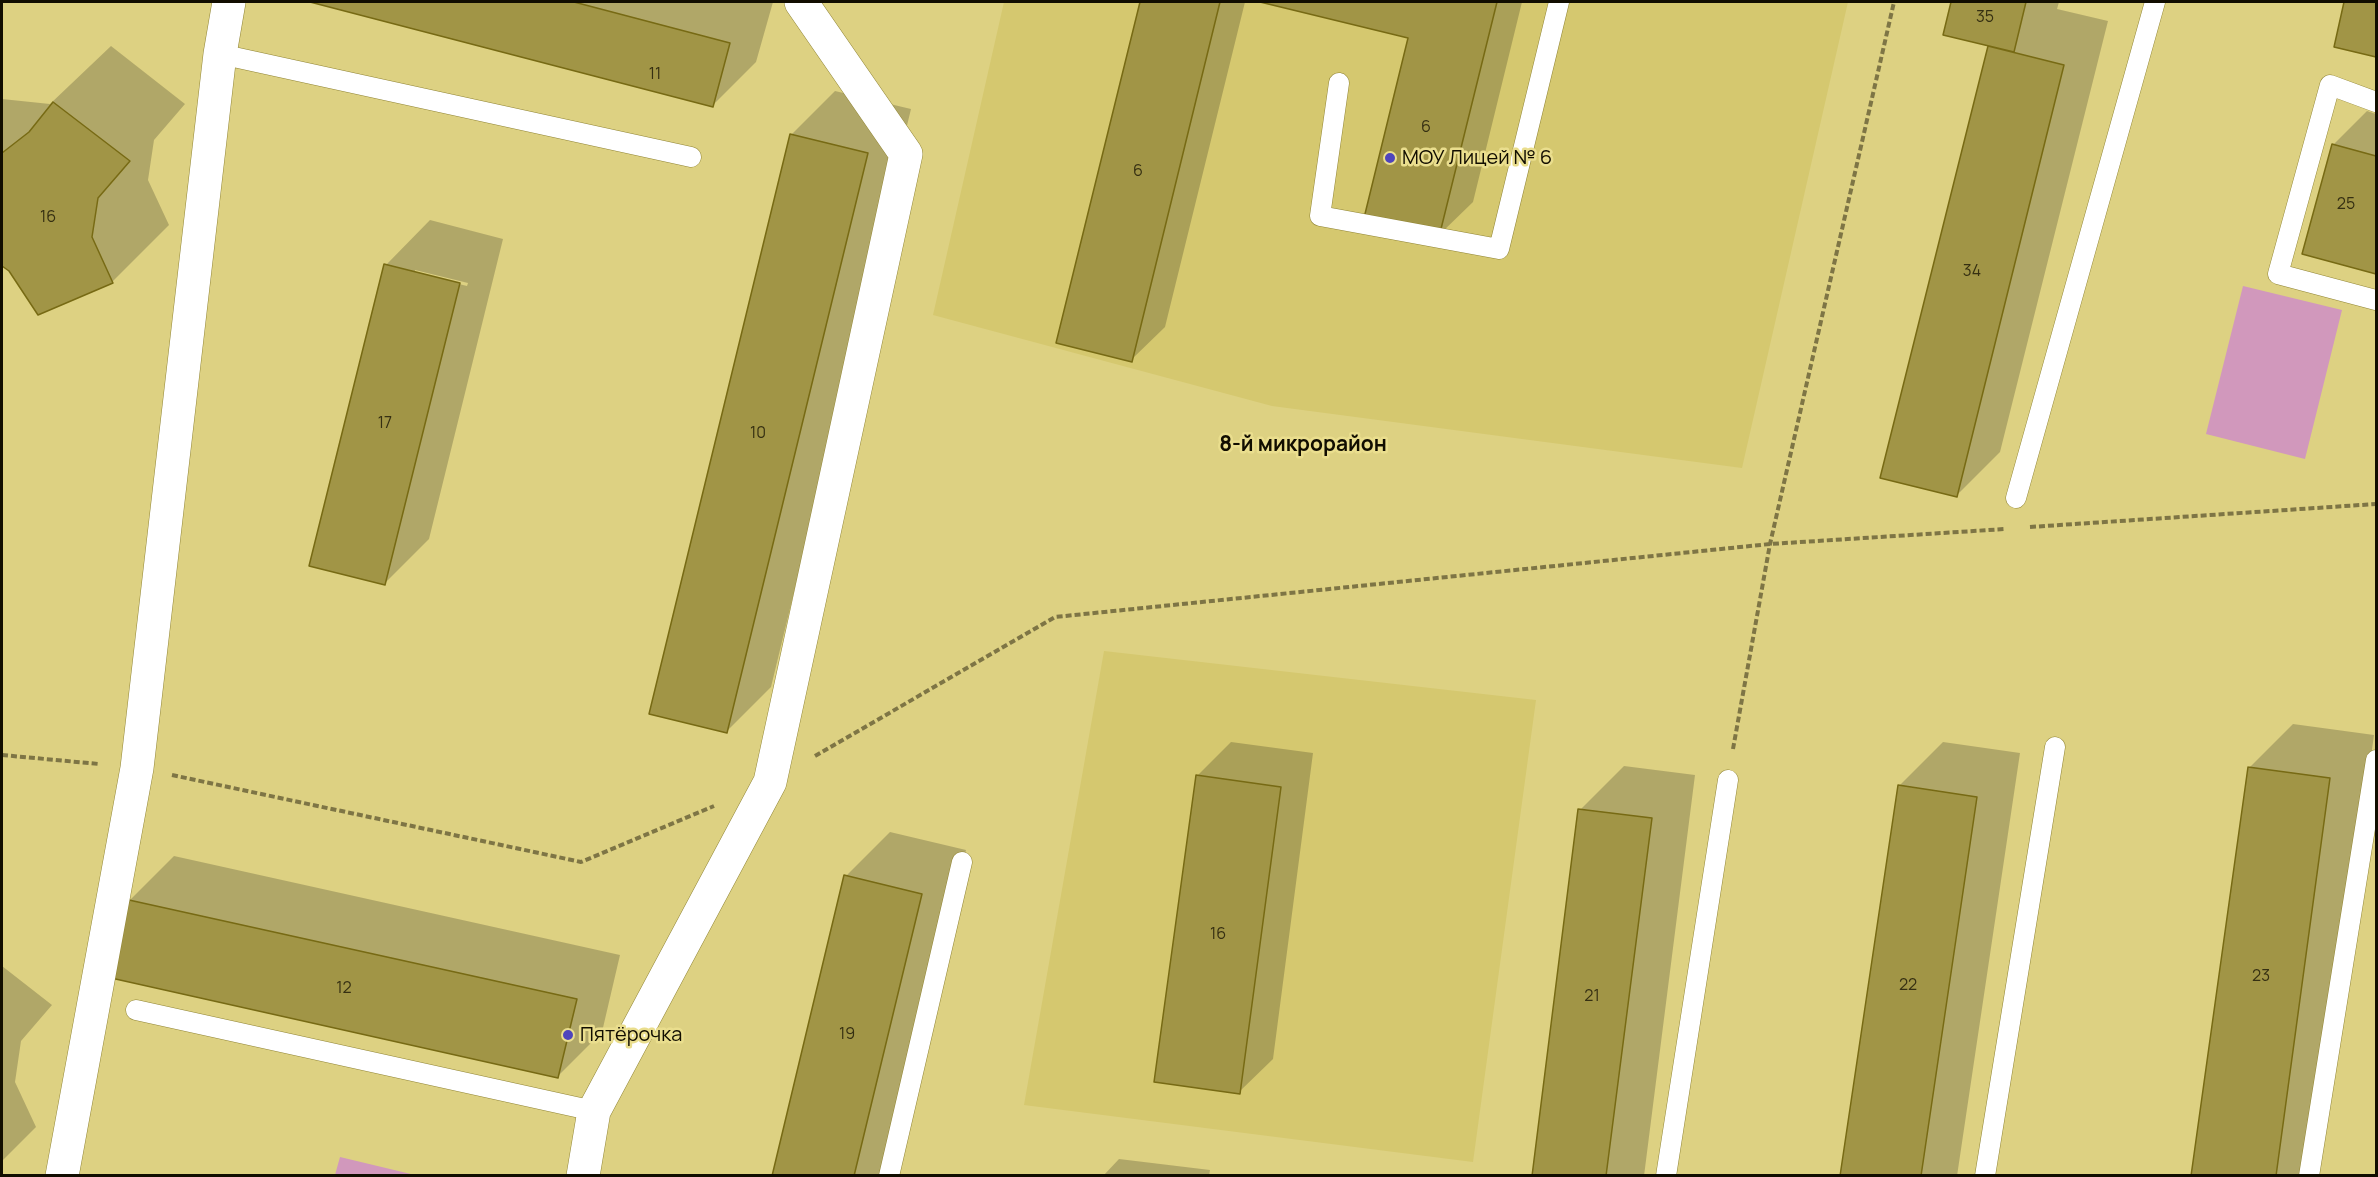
<!DOCTYPE html>
<meta charset="utf-8">
<style>
body{margin:0}
#map{position:relative;width:2378px;height:1177px;overflow:hidden;background:#ddd182;font-family:Manrope,sans-serif}
canvas{display:block}
.frame{position:absolute;inset:0;border:3px solid #110d00;pointer-events:none}
</style>
<div id="map">
<canvas width="2378" height="1177"></canvas>
<div class="frame"></div>
</div>
<script>
const ctx = document.querySelector('canvas').getContext('2d');
ctx.lineJoin = 'round';
function fill(path, color) {
  ctx.fillStyle = color;
  ctx.fill(path, 'evenodd');
}
function shape(rows) {
  const path = new Path2D();
  for (const r of rows) {
    path.moveTo(r[0], r[1]);
    for (let i = 2; i < r.length; i += 2) path.lineTo(r[i], r[i + 1]);
  }
  return path;
}
function strokePath(path, color, width, dash) {
  ctx.strokeStyle = color;
  ctx.lineWidth = width;
  ctx.lineCap = dash ? 'butt' : 'round';
  ctx.setLineDash(dash || []);
  ctx.stroke(path);
}
function label(font, color, halo, rows, align = 'center') {
  ctx.font = font + ' Manrope,sans-serif';
  ctx.lineWidth = 5;
  ctx.setLineDash([]);
  ctx.textBaseline = 'middle';
  ctx.strokeStyle = halo;
  ctx.fillStyle = color;
  for (const [text, x, y, turn = 0] of rows) {
    ctx.save();
    ctx.translate(x, y);
    ctx.rotate((+turn || 0) * Math.PI / 180);
    ctx.textAlign = isNaN(turn) ? turn : align;
    if (halo) ctx.strokeText(text, 0, 0);
    ctx.fillText(text, 0, 0);
    ctx.restore();
  }
}
fill(shape([
 [1004,2,1848,2,1742,468,1272,406,933,315],
 [1104,651,1536,700,1473,1162,1024,1105]
]), '#d5c86f');
fill(shape([
 [2243,286,2342,310,2305,459,2206,434],
 [340,1157,415,1175,335,1175]
]), '#d198bc');
fill(shape([
 [316,2,773,2,756,62,712,106],
 [1141,2,1245,2,1165,327,1131,360,1057,342],
 [1266,2,1522,2,1473,202,1439,235,1410,37],
 [1953,2,2059,2,2057,9,2108,21,2000,452,1956,496,1882,477,1990,45,1945,34],
 [2346,2,2376,2,2376,55,2336,46],
 [111,46,185,104,154,140,148,180,169,225,112,282,10,270,2,264,2,99,50,104],
 [835,91,911,109,771,687,727,731,791,135],
 [2367,111,2376,114,2376,273,2304,253,2333,145],
 [430,220,503,239,429,539,385,583,386,265],
 [415,270,468,283,467,286,415,273],
 [2293,724,2374,735,2313,1176,2192,1176,2249,768],
 [1231,742,1313,753,1273,1059,1239,1092,1197,776],
 [1943,742,2020,753,1957,1176,1841,1176,1899,786],
 [1624,766,1695,775,1644,1176,1533,1176,1580,810],
 [890,832,966,850,887,1176,773,1176,846,876],
 [174,856,620,955,602,1032,558,1076,130,900],
 [2,966,52,1005,21,1041,15,1082,36,1127,2,1161],
 [1119,1159,1210,1170,1209,1176,1103,1176]
]), '#0003');
const building = shape([
 [310,2,574,2,730,43,713,107,310,2],
 [1140,2,1220,2,1132,362,1056,343,1140,2],
 [1260,2,1497,2,1439,237,1364,218,1408,38,1260,2],
 [1951,2,2026,2,2014,52,1943,35,1951,2],
 [2344,2,2376,2,2376,57,2334,47,2344,2],
 [1988,46,2064,65,1957,497,1880,478,1988,46],
 [53,102,130,161,98,198,92,237,113,283,38,315,9,271,2,266,2,153,29,132,53,102],
 [790,134,868,153,727,733,649,714,790,134],
 [2332,144,2376,156,2376,274,2302,254,2332,144],
 [384,264,460,283,385,585,309,566,384,264],
 [2248,767,2330,778,2276,1176,2191,1176,2248,767],
 [1196,775,1281,787,1240,1094,1154,1082,1196,775],
 [1898,785,1977,797,1921,1176,1840,1176,1898,785],
 [1578,809,1652,818,1606,1176,1532,1176,1578,809],
 [844,875,922,894,854,1176,772,1176,844,875],
 [129,900,577,999,558,1078,111,978,129,900]
]);
fill(building, '#a19546');
strokePath(building, '#776a14', 1.5);
const lane = shape([
 [220,54,691,157],
 [1339,83,1320,216,1499,249,1559,2],
 [2376,102,2330,85,2278,274,2376,300],
 [2016,498,2155,2],
 [136,1010,594,1111],
 [889,1176,962,862],
 [1666,1176,1728,780],
 [1985,1176,2055,747],
 [2309,1176,2376,760]
]);
const street = shape([
 [62,1176,137,768,220,54,229,2],
 [583,1176,594,1111,770,782,906,154,801,2]
]);
strokePath(lane, '#918535', 21);
strokePath(street, '#918535', 34);
strokePath(shape([
 [2030,527,2376,504],
 [1733,749,1770,544,1894,2],
 [2,755,99,764],
 [815,756,1055,617,1770,544,2005,529],
 [172,775,581,862,714,806]
]), '#7e7545', 4, [6, 3]);
strokePath(lane, '#fff', 20);
strokePath(street, '#fff', 33);
for (const [x, y, r, color] of [
 [1390,158,6,"#4f45bc"],
 [568,1035,6,"#4f45bc"]
]) {
  const dot = new Path2D();
  dot.arc(x, y, r, 0, 2 * Math.PI);
  ctx.fillStyle = color;
  ctx.fill(dot);
  strokePath(dot, '#eade8e', 2);
}
label('16px', '#352f12', null, [
 ["35",1985,18],
 ["11",655,75],
 ["6",1426,128],
 ["6",1138,172],
 ["25",2346,205],
 ["16",48,218],
 ["34",1972,272],
 ["17",385,424],
 ["10",758,434],
 ["16",1218,935],
 ["23",2261,977],
 ["22",1908,986],
 ["12",344,989],
 ["21",1592,997],
 ["19",847,1035]
]);
label('20px', '#110d00', '#eade8e', [
 ["МОУ Лицей № 6",1402,158],
 ["Пятёрочка",580,1035]
], 'left');
label('bold 21px', '#110d00', '#eade8e', [
 ["8-й микрорайон",1303,445]
]);
</script>
